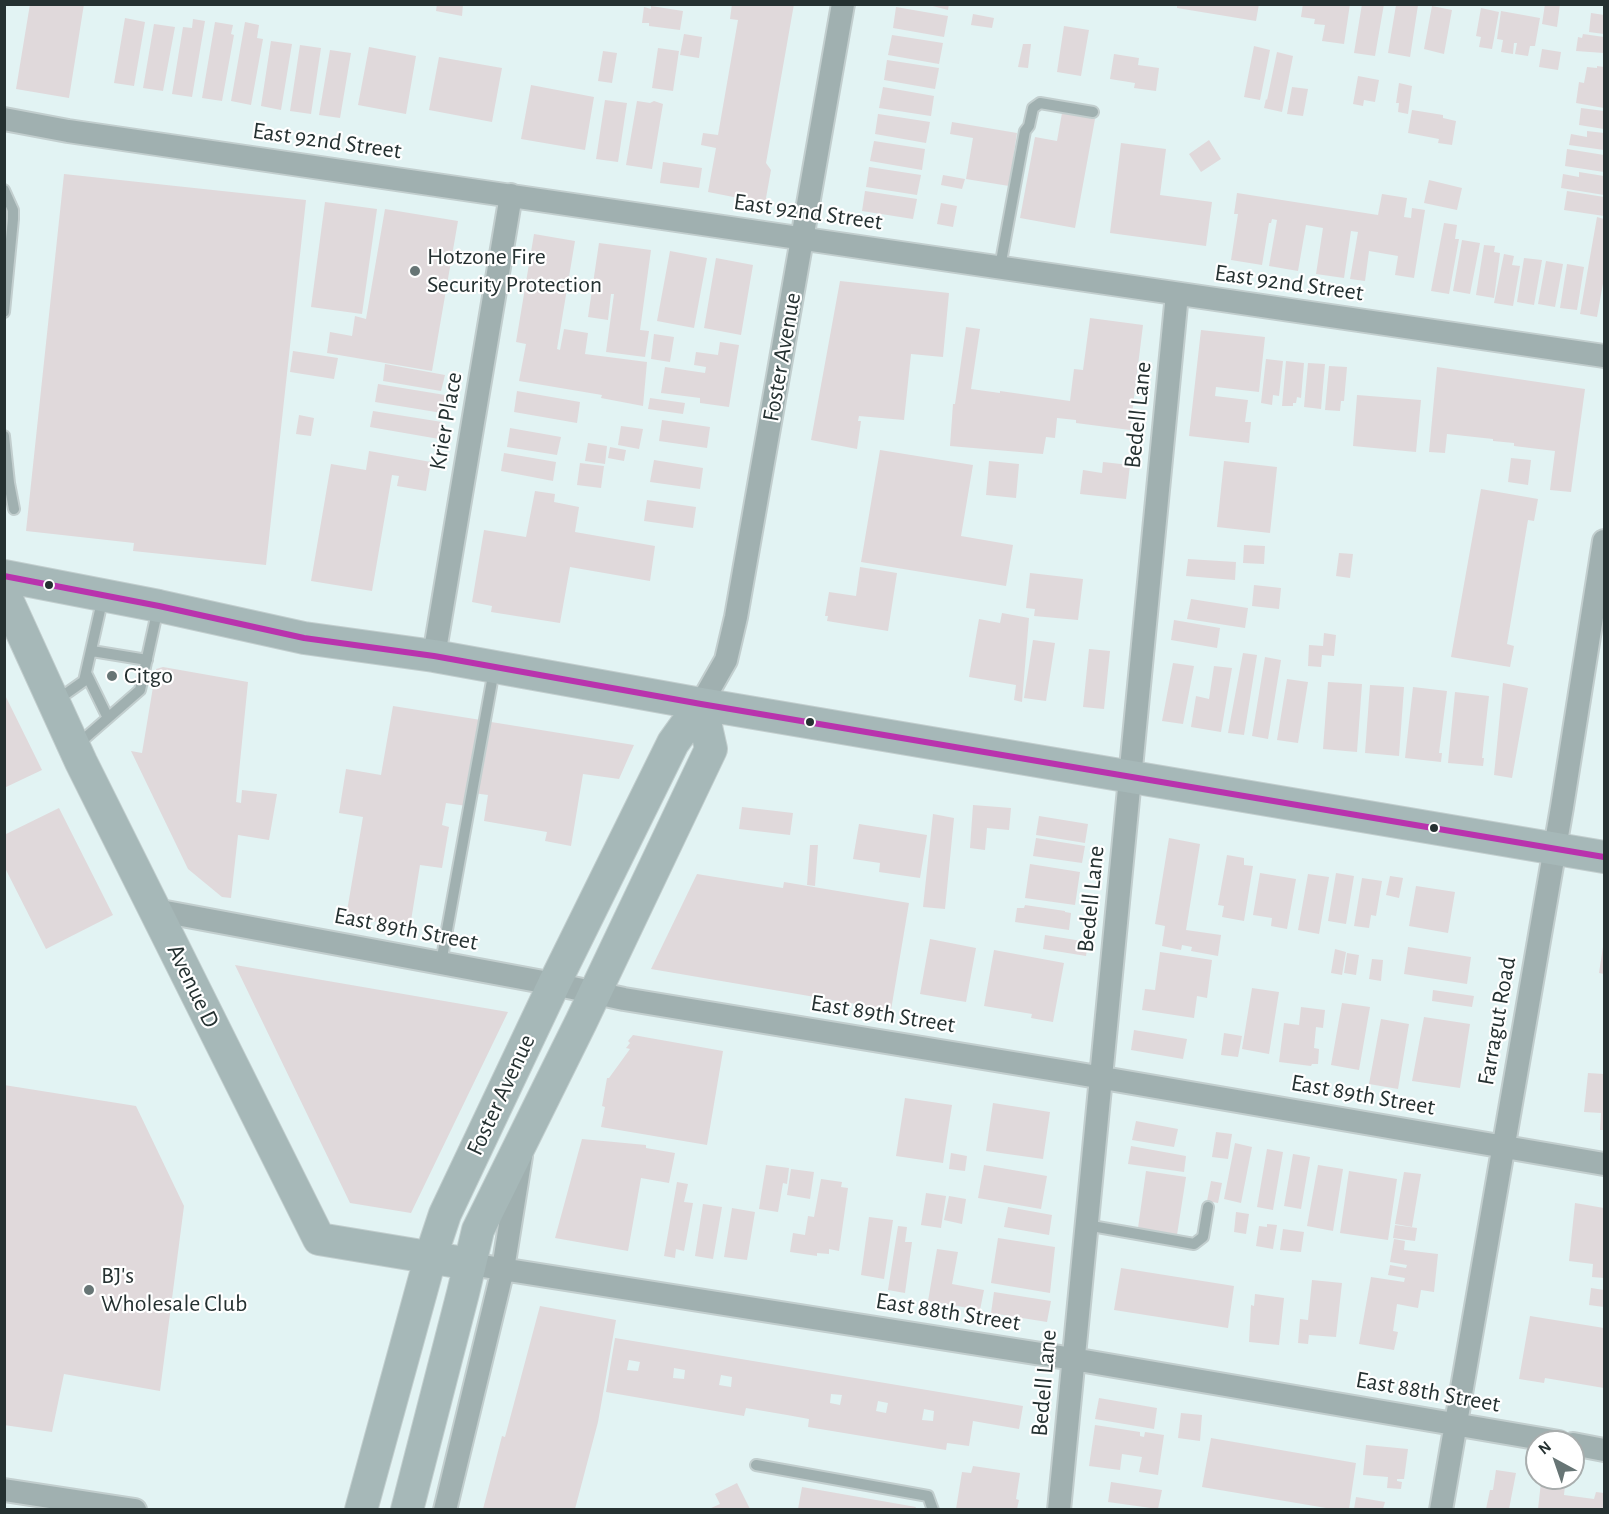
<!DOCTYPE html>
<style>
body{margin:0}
#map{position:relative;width:1609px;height:1514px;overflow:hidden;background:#e2f3f3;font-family:"Alegreya Sans",sans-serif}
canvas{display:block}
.frame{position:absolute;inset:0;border:6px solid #253131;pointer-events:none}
.north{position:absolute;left:1525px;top:1430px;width:60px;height:60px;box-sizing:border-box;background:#fff;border:2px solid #a8adad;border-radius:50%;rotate:320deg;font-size:16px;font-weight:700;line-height:24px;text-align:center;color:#253131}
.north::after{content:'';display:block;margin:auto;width:21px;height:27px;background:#677575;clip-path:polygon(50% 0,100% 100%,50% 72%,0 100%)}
</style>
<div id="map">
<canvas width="1609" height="1514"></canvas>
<div class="frame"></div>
<div class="north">N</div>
</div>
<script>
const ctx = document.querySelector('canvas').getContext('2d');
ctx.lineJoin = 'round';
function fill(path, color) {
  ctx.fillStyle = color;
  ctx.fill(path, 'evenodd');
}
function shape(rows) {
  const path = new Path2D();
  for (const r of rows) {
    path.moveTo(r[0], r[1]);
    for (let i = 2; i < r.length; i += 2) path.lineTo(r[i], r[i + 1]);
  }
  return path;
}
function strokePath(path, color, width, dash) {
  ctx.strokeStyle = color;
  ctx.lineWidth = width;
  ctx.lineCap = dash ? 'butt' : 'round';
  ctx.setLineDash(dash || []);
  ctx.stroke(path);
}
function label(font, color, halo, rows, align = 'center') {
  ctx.font = font + ' "Alegreya Sans",sans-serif';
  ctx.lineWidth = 4.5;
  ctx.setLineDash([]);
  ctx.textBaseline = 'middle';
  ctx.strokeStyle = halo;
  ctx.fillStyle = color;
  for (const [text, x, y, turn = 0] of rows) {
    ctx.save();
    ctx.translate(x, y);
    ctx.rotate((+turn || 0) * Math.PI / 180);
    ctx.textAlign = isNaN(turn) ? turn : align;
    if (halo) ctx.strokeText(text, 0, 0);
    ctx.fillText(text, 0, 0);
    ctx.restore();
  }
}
fill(shape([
 [30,4,84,4,69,98,16,89],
 [437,4,463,4,462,16,436,11],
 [732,4,794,4,766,163,771,170,766,198,768,200,764,203,708,192,716,148,701,145,703,133,718,135,738,20,730,19],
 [925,4,949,4,948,10],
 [1177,4,1259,4,1256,21,1177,8],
 [1303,4,1350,4,1344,44,1322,41,1325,25,1314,24,1315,19,1301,17],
 [1362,4,1384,4,1375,56,1354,53],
 [1545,4,1560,4,1557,27,1542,24],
 [1396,5,1418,5,1410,57,1388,53],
 [651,6,683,11,680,30,649,26,649,23,642,23,644,7,651,9],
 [1432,6,1452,10,1444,54,1424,49],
 [896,7,948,16,944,37,893,28],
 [1481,8,1499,12,1492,49,1479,47,1481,37,1476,36],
 [1501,11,1540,18,1535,46,1530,46,1528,56,1515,54,1517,43,1514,43,1513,54,1501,52,1503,40,1497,39],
 [1591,13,1604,15,1604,34,1589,32],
 [973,14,994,18,992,28,971,25],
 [125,18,145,22,134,86,114,83],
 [193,19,205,21,192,97,172,94,183,27,192,28],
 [215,22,233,25,231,34,234,35,222,101,202,98],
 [245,22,259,25,257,38,263,39,251,105,231,101],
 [154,24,175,27,163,91,143,88],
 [1064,26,1089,30,1081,76,1057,72],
 [684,34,702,37,699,58,680,55],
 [1583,34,1604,37,1604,53,1576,51,1578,37,1582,38],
 [892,35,943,43,939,64,888,55],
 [271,41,292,44,281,110,261,106],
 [1023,44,1031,44,1028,68,1018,67],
 [300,45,321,48,311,114,290,111],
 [1254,46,1270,50,1260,100,1244,97],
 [369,47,416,56,406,114,358,105],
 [658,48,679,51,673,91,652,88],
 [1542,49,1561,52,1558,70,1539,67],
 [330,50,351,53,340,118,319,115],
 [603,51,617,53,612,83,598,81],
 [1277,52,1293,56,1282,112,1264,108,1266,99,1267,100],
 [1114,54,1139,58,1138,65,1159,68,1156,91,1134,88,1135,83,1110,79],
 [439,57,502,68,492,122,429,110],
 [887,60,939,68,935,89,884,80],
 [1597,66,1604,67,1604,108,1576,103,1579,82,1584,83,1587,67,1597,68],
 [1358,76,1379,80,1375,102,1364,100,1363,106,1353,104],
 [1399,83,1412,86,1408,114,1398,112,1399,103,1396,103],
 [531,85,594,97,585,150,521,139],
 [883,87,934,96,931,116,879,108],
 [1292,87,1308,89,1303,116,1287,114],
 [605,100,627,103,618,162,596,159],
 [637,101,650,103,654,101,663,104,652,169,626,165],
 [1581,108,1604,111,1604,129,1579,125],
 [1412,110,1443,115,1443,118,1456,121,1452,145,1438,143,1439,139,1408,133],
 [1062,113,1095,119,1075,228,1020,218,1035,137,1057,141],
 [878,114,930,122,926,143,875,134],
 [952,122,1017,133,1009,186,966,179,973,138,950,134],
 [1587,131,1604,133,1604,150,1569,145,1571,134,1587,137],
 [1209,140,1221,159,1201,172,1189,154],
 [874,141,925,149,922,170,870,161],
 [1121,143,1166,149,1160,195,1212,202,1206,246,1110,233],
 [1567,149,1604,155,1604,172,1565,166],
 [663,162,702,168,699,188,660,183],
 [869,167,921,175,917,195,866,187],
 [1579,172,1604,176,1604,195,1561,188,1563,174,1579,177],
 [64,174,306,200,266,565,133,551,134,543,26,531],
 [943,175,965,179,962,189,941,185],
 [1429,180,1462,188,1457,210,1424,203],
 [865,191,917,199,913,219,862,211],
 [1567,191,1604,197,1604,216,1564,210],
 [1237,193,1378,215,1382,194,1407,198,1404,217,1411,218,1412,208,1425,210,1414,278,1395,275,1398,256,1369,251,1365,281,1350,279,1358,232,1351,231,1344,278,1316,274,1323,228,1306,225,1298,271,1269,266,1277,220,1272,219,1271,223,1269,223,1262,265,1231,260,1238,214,1234,214],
 [325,202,377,209,362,314,311,307],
 [941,203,957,206,953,227,937,224],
 [385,209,458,221,432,371,327,353,330,332,352,336,355,316,366,319],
 [1597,217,1604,219,1604,278,1597,317,1580,314],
 [1444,223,1457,225,1455,239,1459,239,1449,294,1431,291],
 [534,234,575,241,557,349,560,350,564,329,588,333,585,354,647,362,643,406,601,398,602,395,519,381,526,344,516,342],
 [1462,240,1480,243,1470,294,1453,291],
 [599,243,651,250,640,330,649,331,645,357,606,352,614,294,611,294,608,320,588,317],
 [1484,245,1495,246,1494,252,1500,253,1494,298,1476,295],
 [670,251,707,258,694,328,657,321],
 [1504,254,1514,256,1512,265,1520,266,1513,306,1494,303],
 [716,258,753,265,741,335,704,328],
 [1524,258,1542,260,1534,305,1517,302],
 [1546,261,1563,264,1555,307,1538,304],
 [1567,264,1584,267,1577,310,1560,308],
 [840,281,949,293,943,357,911,354,904,420,859,416,858,421,861,421,857,449,811,440],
 [1090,318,1143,325,1130,430,1076,423,1076,420,1057,418,1055,438,1046,437,1043,454,950,446,953,404,955,404,966,327,980,329,971,389,1000,393,1000,391,1070,401,1074,369,1083,370],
 [1201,330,1265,337,1259,392,1216,387,1215,396,1248,400,1245,422,1251,422,1249,443,1189,436],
 [654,334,674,337,670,362,651,359],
 [720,342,739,345,729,407,700,403,700,398,661,393,665,367,705,373,706,367,694,365,696,352,718,355],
 [293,351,338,358,334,379,290,372],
 [1266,359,1283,361,1279,396,1273,395,1272,405,1261,403],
 [1286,361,1304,363,1301,398,1297,397,1296,403,1293,403,1293,406,1282,406],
 [1308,363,1325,364,1321,409,1304,407],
 [385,364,445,375,441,391,383,381],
 [1329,366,1347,367,1344,401,1341,401,1340,411,1325,410],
 [1437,367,1585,389,1571,492,1550,490,1555,451,1514,446,1514,443,1493,441,1493,439,1447,434,1445,453,1429,452],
 [378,384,445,395,442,413,375,402],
 [517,391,580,402,577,423,514,412],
 [1357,395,1421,400,1416,452,1353,446],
 [650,398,685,403,683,414,648,409],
 [373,411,442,422,439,439,370,427],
 [299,415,314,418,311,436,296,434],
 [662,420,710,427,707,448,659,441],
 [621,426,643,429,639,449,618,445],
 [510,428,561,437,557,455,507,447],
 [588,443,607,446,605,464,585,461],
 [610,447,626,450,624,461,608,458],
 [880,450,973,465,961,536,1013,545,1006,586,861,562],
 [369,451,431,462,426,491,397,486,399,476,392,475,372,591,311,581,331,464,366,470],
 [504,453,556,462,553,481,501,471],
 [1511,458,1531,460,1528,485,1508,482],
 [654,460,703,468,700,489,650,482],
 [989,461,1019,464,1016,498,986,495],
 [1224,461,1277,467,1270,533,1217,527],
 [1103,462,1130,465,1126,499,1080,494,1083,470,1102,473],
 [580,463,604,466,601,488,577,485],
 [1481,489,1538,499,1534,521,1528,520,1507,644,1514,646,1510,667,1451,657],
 [535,491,555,494,554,502,579,507,575,532,655,546,650,581,570,567,560,623,491,612,492,606,472,602,484,530,526,537],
 [647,500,696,507,693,528,644,521],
 [1244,545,1265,546,1264,564,1243,563],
 [1339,553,1353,554,1350,578,1336,576],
 [1188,559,1236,562,1235,580,1186,576],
 [860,567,897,573,888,631,827,621,828,616,825,616,829,592,856,596],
 [1030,573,1083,579,1078,620,1034,616,1035,609,1026,608],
 [1254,585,1281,588,1279,609,1252,606],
 [1191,599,1248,608,1245,628,1187,619],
 [1002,613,1029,618,1022,702,1014,700,1016,685,969,677,979,619,1000,623],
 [1174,620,1220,628,1217,648,1171,640],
 [1324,633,1336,635,1334,656,1322,655,1321,667,1308,666,1309,645,1323,646],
 [1033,640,1055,643,1046,701,1024,698],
 [1089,649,1110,651,1104,709,1083,707],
 [1243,653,1257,655,1244,735,1228,733],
 [1265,657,1281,660,1268,739,1252,736],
 [1173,663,1194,666,1183,724,1162,721],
 [1214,666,1232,668,1221,732,1191,727,1196,696,1209,699],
 [163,667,248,682,236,802,241,803,242,790,277,794,269,840,238,835,231,898,222,897,188,869,131,751,142,753,156,669],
 [1287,679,1308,682,1298,743,1277,740],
 [1328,682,1362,684,1357,752,1323,749],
 [1503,683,1528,688,1512,778,1494,775],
 [1370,685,1404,687,1399,756,1365,753],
 [1413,687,1447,691,1439,753,1442,753,1441,762,1405,758],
 [1455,692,1489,696,1482,758,1484,758,1483,766,1448,763],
 [4,693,42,770,4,788],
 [393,706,481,720,467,806,446,803,442,825,449,827,442,868,420,865,410,927,346,917,363,817,339,813,346,769,381,775],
 [485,721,634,745,619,779,583,774,571,846,545,841,547,832,484,821,488,795,473,793],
 [973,805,1011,808,1009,830,987,828,985,850,970,848],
 [742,807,793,813,790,835,739,829],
 [59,808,113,915,46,949,4,866,4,835],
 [933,814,954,818,945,909,923,907],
 [1039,816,1088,824,1085,843,1036,835],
 [859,824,927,835,920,878,879,872,880,863,853,859],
 [1036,838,1085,846,1082,863,1033,856],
 [1169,838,1200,844,1186,930,1221,935,1218,956,1191,951,1192,947,1182,945,1181,950,1162,946,1165,926,1155,924],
 [810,845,818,845,815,886,807,885],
 [1227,855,1244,858,1244,865,1253,866,1244,921,1222,917,1224,906,1218,905],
 [1030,864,1080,872,1075,905,1025,898],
 [1260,873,1296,879,1287,929,1271,926,1272,918,1253,915],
 [1336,873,1354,876,1346,924,1328,921],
 [697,874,783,888,784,882,909,903,891,1010,651,969],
 [1308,874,1329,877,1319,934,1298,930],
 [1390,876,1403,878,1399,898,1386,895],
 [1362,878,1382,881,1376,916,1371,915,1369,928,1354,926],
 [1416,886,1455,892,1448,933,1409,926],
 [1025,905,1065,911,1065,912,1071,913,1069,930,1015,922,1017,908,1024,908],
 [1045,935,1088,942,1086,956,1043,949],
 [930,939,976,948,966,1002,920,994],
 [1408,947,1471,957,1467,984,1404,974],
 [1603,947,1604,947,1604,974,1599,973],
 [1335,949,1346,952,1342,975,1331,973],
 [994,950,1064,963,1053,1022,1031,1018,1032,1014,984,1006],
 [1160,952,1212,960,1207,998,1197,996,1194,1018,1142,1010,1145,989,1155,990],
 [1347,953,1359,955,1356,975,1344,973],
 [1372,959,1383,960,1381,981,1369,979],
 [235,965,508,1012,411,1213,350,1203],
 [1252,988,1279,992,1269,1054,1242,1049],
 [1433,990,1474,996,1472,1007,1432,1001],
 [1342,1003,1370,1007,1359,1070,1331,1065],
 [1301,1007,1325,1010,1323,1028,1316,1027,1314,1048,1319,1049,1318,1064,1312,1064,1311,1066,1279,1062,1284,1023,1299,1025],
 [1424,1017,1470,1024,1460,1088,1412,1081],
 [1381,1019,1409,1024,1398,1089,1369,1084],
 [1134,1030,1187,1039,1183,1059,1131,1050],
 [1224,1033,1242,1036,1238,1057,1221,1055],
 [633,1035,723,1051,707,1145,601,1127,605,1107,602,1106,607,1078,609,1078,630,1049,626,1048,630,1043,628,1041],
 [1588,1073,1604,1074,1604,1130,1600,1130,1601,1113,1584,1112],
 [4,1085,136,1106,184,1206,160,1391,64,1374,52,1432,4,1425],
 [905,1098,952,1105,943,1163,896,1156],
 [993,1103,1050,1112,1043,1159,986,1151],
 [1136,1121,1178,1129,1174,1147,1132,1140],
 [1216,1132,1232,1134,1228,1159,1212,1157],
 [582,1139,646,1145,646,1148,675,1153,669,1183,641,1178,628,1251,555,1238],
 [1235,1143,1252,1147,1241,1203,1224,1199],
 [1131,1146,1186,1156,1184,1172,1128,1164],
 [1267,1149,1283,1152,1273,1210,1257,1207],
 [951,1153,967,1156,965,1171,949,1169],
 [1293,1154,1310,1157,1301,1209,1284,1206],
 [766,1165,789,1168,787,1184,783,1183,778,1212,759,1209],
 [984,1165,1047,1176,1041,1209,978,1198],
 [1318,1165,1343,1169,1333,1231,1307,1226],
 [791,1169,814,1172,810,1199,787,1195],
 [1146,1171,1186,1177,1177,1235,1138,1228],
 [1349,1171,1397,1179,1388,1240,1340,1233],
 [1404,1172,1421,1174,1412,1227,1395,1224],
 [821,1179,842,1182,841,1187,848,1188,839,1251,829,1249,829,1254,817,1253,817,1256,790,1252,793,1233,805,1235,808,1216,814,1217],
 [1211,1181,1222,1183,1218,1203,1207,1201],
 [677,1182,688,1184,684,1202,693,1203,684,1251,676,1249,675,1258,664,1256],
 [926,1193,946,1196,941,1228,921,1225],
 [949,1196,966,1199,962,1224,944,1220],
 [1575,1203,1604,1208,1604,1278,1592,1277,1593,1264,1569,1261],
 [703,1204,722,1207,713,1259,695,1256],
 [1008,1207,1052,1215,1049,1235,1004,1227],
 [732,1208,755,1212,747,1260,724,1257],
 [1236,1212,1249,1214,1246,1234,1234,1232],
 [869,1217,893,1220,884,1279,861,1275],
 [1267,1224,1277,1225,1273,1249,1256,1246,1259,1226,1267,1227],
 [1395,1225,1417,1228,1415,1241,1393,1238],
 [898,1226,907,1227,905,1242,912,1242,905,1293,888,1290],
 [1283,1229,1304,1232,1301,1252,1280,1250],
 [998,1238,1055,1247,1050,1293,991,1283],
 [1394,1239,1405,1241,1404,1250,1438,1254,1434,1292,1421,1290,1418,1308,1397,1304,1393,1331,1398,1332,1394,1350,1359,1344,1371,1277,1404,1282,1405,1278,1388,1275,1390,1265,1406,1268,1407,1265,1390,1262],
 [937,1249,958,1252,952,1284,984,1290,980,1310,928,1301],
 [1121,1268,1234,1286,1228,1328,1114,1310],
 [1312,1280,1342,1283,1336,1337,1309,1335,1308,1344,1298,1343,1300,1319,1308,1320],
 [1591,1288,1604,1290,1604,1307,1589,1305],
 [994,1292,1051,1301,1047,1322,991,1313],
 [1255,1294,1284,1298,1279,1345,1249,1342,1251,1305,1254,1306],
 [540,1306,616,1320,598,1422,575,1509,483,1509,502,1436,505,1437],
 [1530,1316,1604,1328,1604,1388,1545,1378,1544,1383,1519,1379],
 [615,1338,1023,1406,1019,1429,973,1421,969,1446,947,1443,946,1450,808,1427,809,1419,787,1415,746,1408,744,1416,606,1392],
 [629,1360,640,1362,638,1371,627,1370],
 [674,1368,685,1370,684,1379,673,1378],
 [721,1375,732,1377,731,1387,719,1385],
 [831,1394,842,1395,840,1405,830,1403],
 [878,1401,888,1403,886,1413,876,1411],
 [924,1409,934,1411,933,1421,922,1420],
 [1099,1398,1157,1408,1154,1429,1095,1419],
 [1181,1413,1202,1415,1200,1441,1178,1438],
 [1095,1425,1140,1432,1140,1436,1144,1437,1145,1432,1164,1435,1158,1475,1139,1472,1142,1457,1122,1454,1120,1470,1089,1466],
 [1211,1438,1356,1463,1349,1509,1332,1509,1202,1487],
 [1366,1445,1408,1449,1404,1479,1397,1479,1397,1481,1402,1482,1401,1489,1387,1488,1388,1477,1363,1475],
 [973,1466,1020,1473,1016,1499,1019,1500,1017,1509,956,1509,962,1472,971,1473],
 [1496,1470,1516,1473,1509,1509,1486,1509,1490,1490,1493,1490],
 [1111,1482,1162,1490,1158,1509,1108,1502],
 [1541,1482,1565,1485,1564,1495,1594,1499,1596,1492,1604,1493,1604,1509,1538,1509],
 [737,1483,750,1509,709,1509,720,1504,715,1494],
 [802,1487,916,1507,915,1509,798,1509],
 [1356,1497,1385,1502,1383,1509,1354,1509]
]), '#e0d9db');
const service = shape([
 [4,190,13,210,13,219,4,312],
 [1000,267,1025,131,1029,126,1033,108,1040,103,1093,112],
 [4,436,9,483,14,509],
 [92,651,147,660],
 [86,673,108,718],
 [57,700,84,681,103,597],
 [77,745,140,690,158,608],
 [441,963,494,670],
 [1086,1225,1194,1244,1203,1237,1208,1207],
 [756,1465,928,1496,933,1510]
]);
const minor = shape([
 [4,119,68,131,1604,356],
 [434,656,511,195],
 [701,704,726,660,736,617,843,4],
 [155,910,554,984,624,999,1074,1073,1604,1164],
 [470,1264,1073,1359,1559,1442],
 [1573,1444,1604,1450],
 [4,1490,135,1510],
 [445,1510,503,1269,521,1156],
 [1059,1510,1177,294],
 [1441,1510,1562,807,1604,541]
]);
const secondary = shape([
 [4,576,159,606,304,638,434,656,701,704,1604,857],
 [4,593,81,762,319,1239,470,1264],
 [361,1510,430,1259,445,1214,554,984,673,743,701,704],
 [407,1510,463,1293,478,1230,581,1022,711,749,701,704]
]);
strokePath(service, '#c2cece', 14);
strokePath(minor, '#c2cece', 26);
strokePath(secondary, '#c2cece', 34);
strokePath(service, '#a0b0b0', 10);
strokePath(minor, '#a0b0b0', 22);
strokePath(secondary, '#a6b8b8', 32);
strokePath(shape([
 [4,576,159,606,304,638,434,656,701,704,1604,857]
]), '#b933ad', 6);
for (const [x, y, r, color] of [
 [415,271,6,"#677575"],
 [49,585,5,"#253131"],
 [112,676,6,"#677575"],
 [810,722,5,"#253131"],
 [1434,828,5,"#253131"],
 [89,1290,6,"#677575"]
]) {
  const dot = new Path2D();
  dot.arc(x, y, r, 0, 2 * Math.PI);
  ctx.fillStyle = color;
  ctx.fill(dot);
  strokePath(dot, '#fff', 2);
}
label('24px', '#253131', '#fff', [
 ["East 92nd Street",327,141,8],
 ["East 92nd Street",808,212,8],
 ["East 92nd Street",1289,283,8],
 ["Foster Avenue",782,357,-80],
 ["Bedell Lane",1138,415,-84],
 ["Krier Place",446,421,-80],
 ["Bedell Lane",1091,899,-84],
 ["East 89th Street",406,929,11],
 ["Avenue D",193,986,64],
 ["East 89th Street",883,1014,9],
 ["Farragut Road",1497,1021,-80],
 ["Foster Avenue",501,1095,-65],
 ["East 89th Street",1363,1095,10],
 ["East 88th Street",948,1312,9],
 ["Bedell Lane",1044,1383,-85],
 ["East 88th Street",1428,1392,10]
]);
label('24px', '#253131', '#fff', [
 ["Hotzone Fire",427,257],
 ["Security Protection",427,285],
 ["Citgo",124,676],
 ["BJ's",101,1276],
 ["Wholesale Club",101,1304]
], 'left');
</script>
